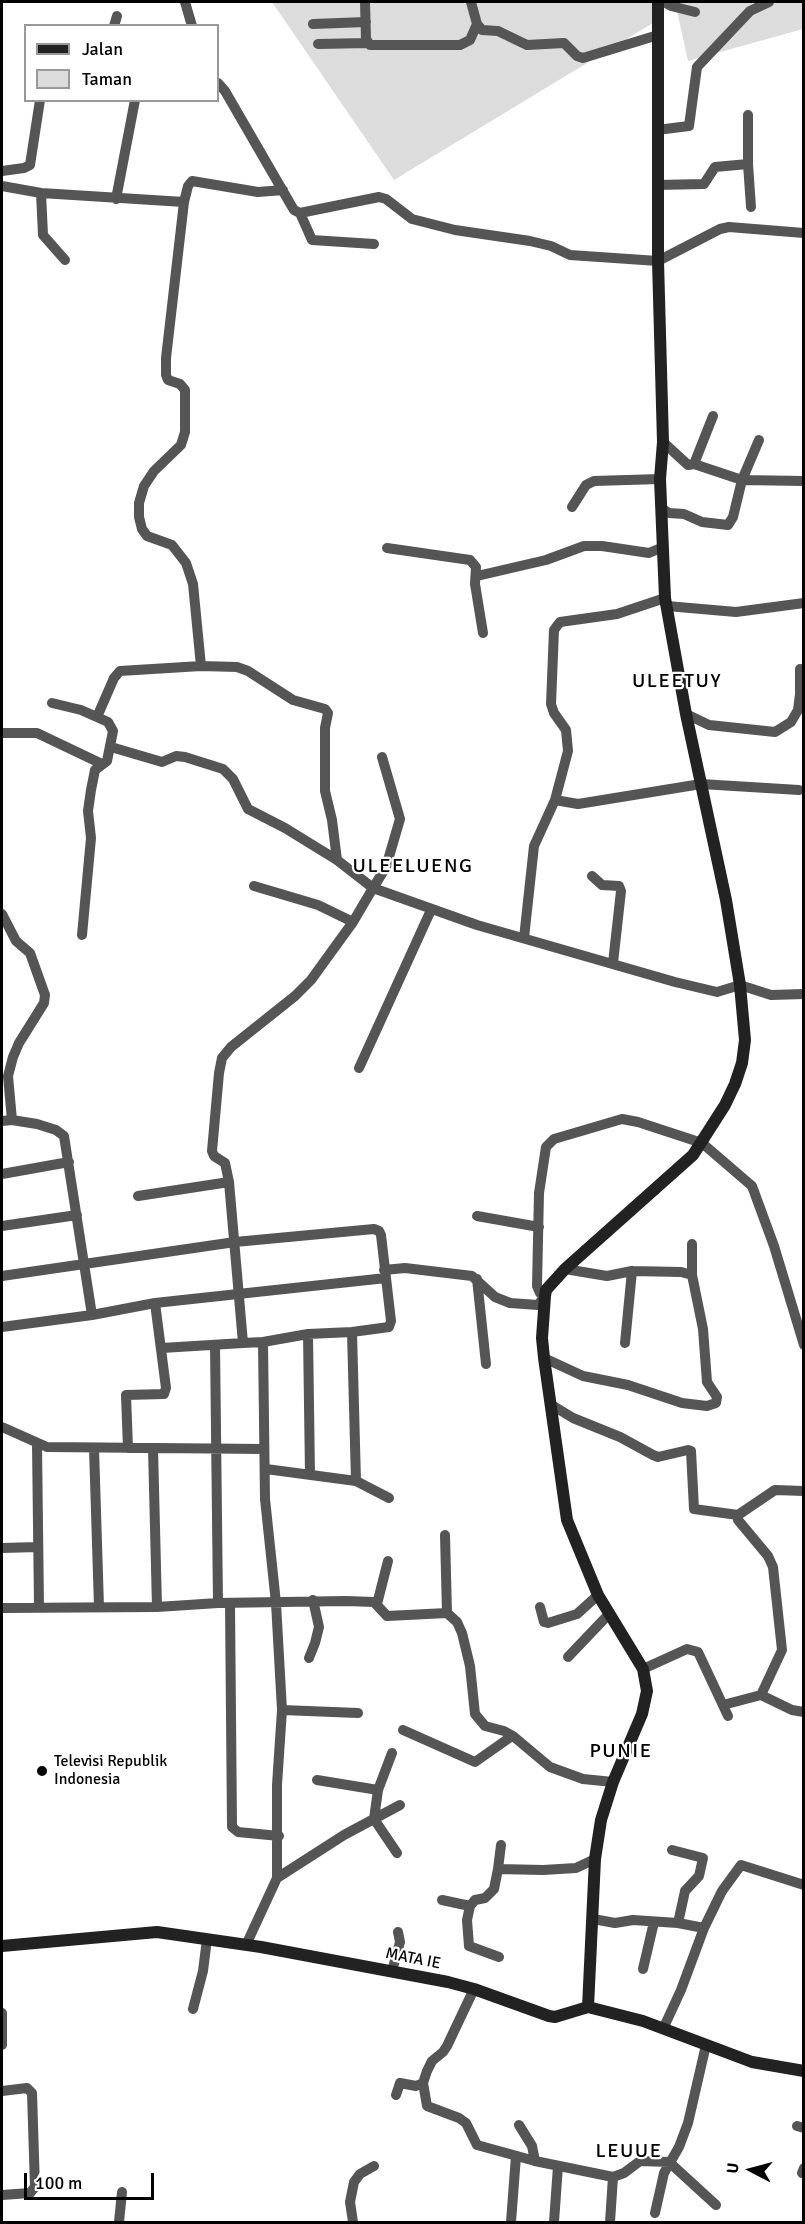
<!DOCTYPE html>
<style>
body{margin:0}
#map{position:relative;width:805px;height:2224px;overflow:hidden;background:#fff;font-family:Signika,sans-serif}
canvas{display:block}
.frame{position:absolute;inset:0;border:3px solid #000;pointer-events:none}
.legend{position:absolute;left:24px;top:24px;width:195px;height:78px;box-sizing:border-box;background:#fff;border:2px solid #999;margin:0;padding:8px 10px;list-style:none;font-size:18px;color:#000}
.legend li{display:flex;align-items:center;gap:12px;height:30px}
.legend b{width:30px;border:2px solid #999}
.north{position:absolute;left:721px;top:2140px;width:60px;height:60px;-webkit-text-stroke:4px #fff;paint-order:stroke;rotate:276deg;font-size:16px;font-weight:700;line-height:24px;text-align:center;color:#000}
.north::after{content:'';display:block;margin:auto;width:21px;height:27px;background:#000;clip-path:polygon(50% 0,100% 100%,50% 72%,0 100%)}
.scale{position:absolute;left:24px;top:2173px;width:130px;height:27px;box-sizing:border-box;border:3px solid #000;border-top:0;padding-left:8px;font-size:18px;line-height:21px;white-space:nowrap;color:#000;-webkit-text-stroke:4px #fff;paint-order:stroke}
</style>
<div id="map">
<canvas width="805" height="2224"></canvas>
<div class="frame"></div>
<ul class="legend">
<li><b style="height:8px;background:#222"></b>Jalan</li>
<li><b style="height:16px;background:#dcdcdc"></b>Taman</li>
</ul>
<div class="north">U</div>
<div class="scale">100 m</div>
</div>
<script>
const ctx = document.querySelector('canvas').getContext('2d');
ctx.lineJoin = 'round';
function fill(path, color) {
  ctx.fillStyle = color;
  ctx.fill(path, 'evenodd');
}
function shape(rows) {
  const path = new Path2D();
  for (const r of rows) {
    path.moveTo(r[0], r[1]);
    for (let i = 2; i < r.length; i += 2) path.lineTo(r[i], r[i + 1]);
  }
  return path;
}
function strokePath(path, color, width, dash) {
  ctx.strokeStyle = color;
  ctx.lineWidth = width;
  ctx.lineCap = dash ? 'butt' : 'round';
  ctx.setLineDash(dash || []);
  ctx.stroke(path);
}
function label(font, color, halo, rows, align = 'center') {
  ctx.font = font + ' Signika,sans-serif';
  ctx.lineWidth = 4.5;
  ctx.setLineDash([]);
  ctx.textBaseline = 'middle';
  ctx.strokeStyle = halo;
  ctx.fillStyle = color;
  for (const [text, x, y, turn = 0] of rows) {
    ctx.save();
    ctx.translate(x, y);
    ctx.rotate((+turn || 0) * Math.PI / 180);
    ctx.textAlign = isNaN(turn) ? turn : align;
    if (halo) ctx.strokeText(text, 0, 0);
    ctx.fillText(text, 0, 0);
    ctx.restore();
  }
}
fill(shape([
 [272,2,654,2,658,20,394,180],
 [675,2,803,2,803,29,688,61]
]), '#dcdcdc');
strokePath(shape([
 [185,2,192,26],
 [365,2,366,39,370,45,460,45,470,40,477,24,482,30,498,31,527,45,564,43,577,56,583,58,658,35],
 [471,2,477,24],
 [664,2,671,6,695,12],
 [313,24,366,22],
 [114,26,117,16],
 [318,44,368,43],
 [218,83,225,91,291,205,294,210,300,213,379,197,386,199,412,219,455,230,530,241,551,246,570,255,658,261,720,229,729,227,804,233],
 [657,130,689,126,697,67,750,11,769,2],
 [748,164,751,207],
 [2,171,24,168,30,165,40,100],
 [657,185,704,184,715,167,748,164,748,115],
 [2,186,41,193,184,202],
 [41,193,43,235,65,260],
 [116,199,135,100],
 [300,213,312,240,374,244],
 [663,442,688,465,694,464,742,480,804,481],
 [694,464,713,416],
 [572,507,586,485,594,481,660,479],
 [661,508,669,513,684,514,702,522,728,525,733,517,742,480,759,440],
 [387,548,470,560,476,567,475,584,483,633],
 [477,576,546,560,584,546,602,546,649,553,663,547],
 [667,606,736,612,804,603],
 [201,666,193,584,186,563,172,545,147,536,142,529,139,517,139,503,144,486,154,471,181,445,185,432,185,390,180,384,168,380,166,375,166,358,184,202,188,186,192,181,258,192,283,190],
 [52,703,81,710,108,722,113,731,107,761,95,770,91,790,88,811,91,838,82,935],
 [686,714,709,725,775,732,791,722,798,710,800,694,800,669],
 [97,717,114,678,120,671,201,666,237,667,248,671,293,700,325,709,328,713,325,728,325,791,332,820,337,860],
 [2,733,37,733,102,764],
 [111,747,162,762,176,756,185,757,223,769,233,779,248,809,285,828,337,860,373,888,386,867,400,819,382,757],
 [555,800,578,804,701,784,799,790],
 [592,876,602,885,619,886,621,891,613,963],
 [254,886,318,905,353,922],
 [2,914,16,941,30,953,45,995,44,1003,19,1043,13,1057,8,1076,12,1120],
 [524,938,534,846,555,800,568,751,566,730,554,713,551,704,554,630,560,622,617,614,665,598],
 [359,1068,431,910],
 [2,1121,12,1120,37,1124,56,1130,64,1136,92,1315],
 [2,1174,69,1162],
 [138,1196,229,1182],
 [477,1216,539,1227],
 [2,1226,77,1215],
 [384,1270,405,1268,472,1276,495,1297,510,1303,538,1305,545,1296],
 [692,1275,692,1244],
 [2,1276,235,1242,374,1229,379,1231,381,1235,391,1321,389,1327,352,1332,308,1334,263,1342],
 [477,1279,486,1364],
 [546,1290,540,1293,537,1286,539,1193,546,1147,554,1139,622,1119,638,1122,702,1143,752,1186,774,1246,804,1345],
 [2,1327,92,1315,155,1303,386,1278],
 [352,1332,356,1481],
 [308,1334,310,1475],
 [625,1343,632,1271],
 [215,1345,218,1603],
 [162,1348,243,1343],
 [544,1358,583,1376,628,1385,682,1403,707,1406,716,1403,717,1397,707,1382,703,1329,692,1275,681,1272,632,1271,607,1276,565,1269],
 [550,1404,573,1418,620,1437,653,1455,658,1457,688,1450,691,1451,694,1509,738,1515],
 [2,1427,47,1447,264,1449],
 [37,1444,39,1607],
 [94,1448,99,1607],
 [128,1448,126,1395,164,1394,166,1388,155,1303],
 [153,1448,157,1607],
 [266,1469,356,1481,389,1498],
 [445,1535,447,1613],
 [2,1548,38,1547],
 [230,1603,232,1827,238,1832,279,1836],
 [377,1604,388,1561],
 [540,1607,544,1622,548,1623,577,1614,598,1595],
 [2,1608,157,1607,218,1603,346,1601,374,1602,387,1616,447,1613,457,1622,462,1633,470,1666,475,1714,485,1726,504,1731,513,1736,550,1767,583,1779,613,1782],
 [568,1657,609,1614],
 [309,1658,315,1643,319,1627,313,1600],
 [643,1669,687,1649,698,1652,728,1716],
 [761,1695,792,1710,804,1712],
 [723,1705,761,1695,782,1650,773,1567,768,1556,738,1520,738,1515,775,1490,804,1491],
 [282,1710,358,1713],
 [403,1730,475,1762,512,1736],
 [392,1753,378,1790,374,1819,397,1853],
 [317,1780,378,1790],
 [672,1850,703,1858,699,1876,685,1891,678,1923],
 [498,1869,501,1845],
 [277,1878,344,1835,400,1805],
 [442,1900,470,1906],
 [593,1919,615,1923,633,1920,678,1923,704,1928,681,1990,663,2029],
 [704,1928,722,1891,741,1865,804,1885],
 [246,1945,277,1878,277,1785,282,1710,276,1603,265,1499,263,1342,243,1343,229,1182,225,1163,214,1156,212,1151,219,1073,222,1058,231,1047,295,996,311,980,353,922,373,888,477,925,675,982,717,992,740,985,771,995,804,994],
 [499,1957,469,1946,467,1920,470,1906,475,1900,485,1898,494,1889,498,1869,543,1870,576,1868,595,1859],
 [643,1969,654,1922],
 [392,1971,400,1942,398,1932],
 [474,1989,447,2046,443,2052,432,2061,427,2071,423,2083,427,2106,459,2118,466,2123,477,2145,535,2161,613,2177,624,2173,640,2161,669,2162,716,2205],
 [193,2009,203,1971,207,1939],
 [2,2013,2,2045],
 [2,2091,27,2088,32,2093,35,2187,30,2193,2,2195],
 [396,2095,400,2083,416,2086,423,2083],
 [519,2125,532,2146,535,2161],
 [797,2126,804,2128],
 [802,2173,804,2168],
 [655,2213,664,2173,679,2147,688,2123,706,2045],
 [119,2222,122,2192],
 [353,2222,350,2202,354,2182,360,2174,374,2166],
 [511,2222,516,2156],
 [554,2222,558,2166],
 [610,2222,613,2177]
]), '#555', 10);
strokePath(shape([
 [2,1946,157,1932,261,1947,448,1982,474,1989,549,2016,555,2017,588,2007,643,2021,752,2062,804,2071],
 [588,2007,595,1859,601,1820,613,1782,642,1714,647,1691,643,1669,598,1595,567,1520,544,1358,542,1338,545,1296,546,1290,565,1269,693,1155,725,1105,735,1084,742,1063,745,1040,740,985,726,900,686,714,665,598,660,479,663,442,658,261,658,2]
]), '#222', 12);
for (const [x, y, r, color] of [
 [42,1771,6,"#000"]
]) {
  const dot = new Path2D();
  dot.arc(x, y, r, 0, 2 * Math.PI);
  ctx.fillStyle = color;
  ctx.fill(dot);
  strokePath(dot, '#fff', 2);
}
label('16px', '#000', '#fff', [
 ["Televisi Republik",54,1762],
 ["Indonesia",54,1780]
], 'left');
label('16px', '#000', '#fff', [
 ["MATA IE",413,1959,11]
]);
ctx.letterSpacing = '1.5px';
label('20px', '#000', '#fff', [
 ["ULEETUY",677,682],
 ["ULEELUENG",413,867],
 ["PUNIE",621,1752],
 ["LEUUE",629,2152]
]);
ctx.letterSpacing = '0px';
</script>
